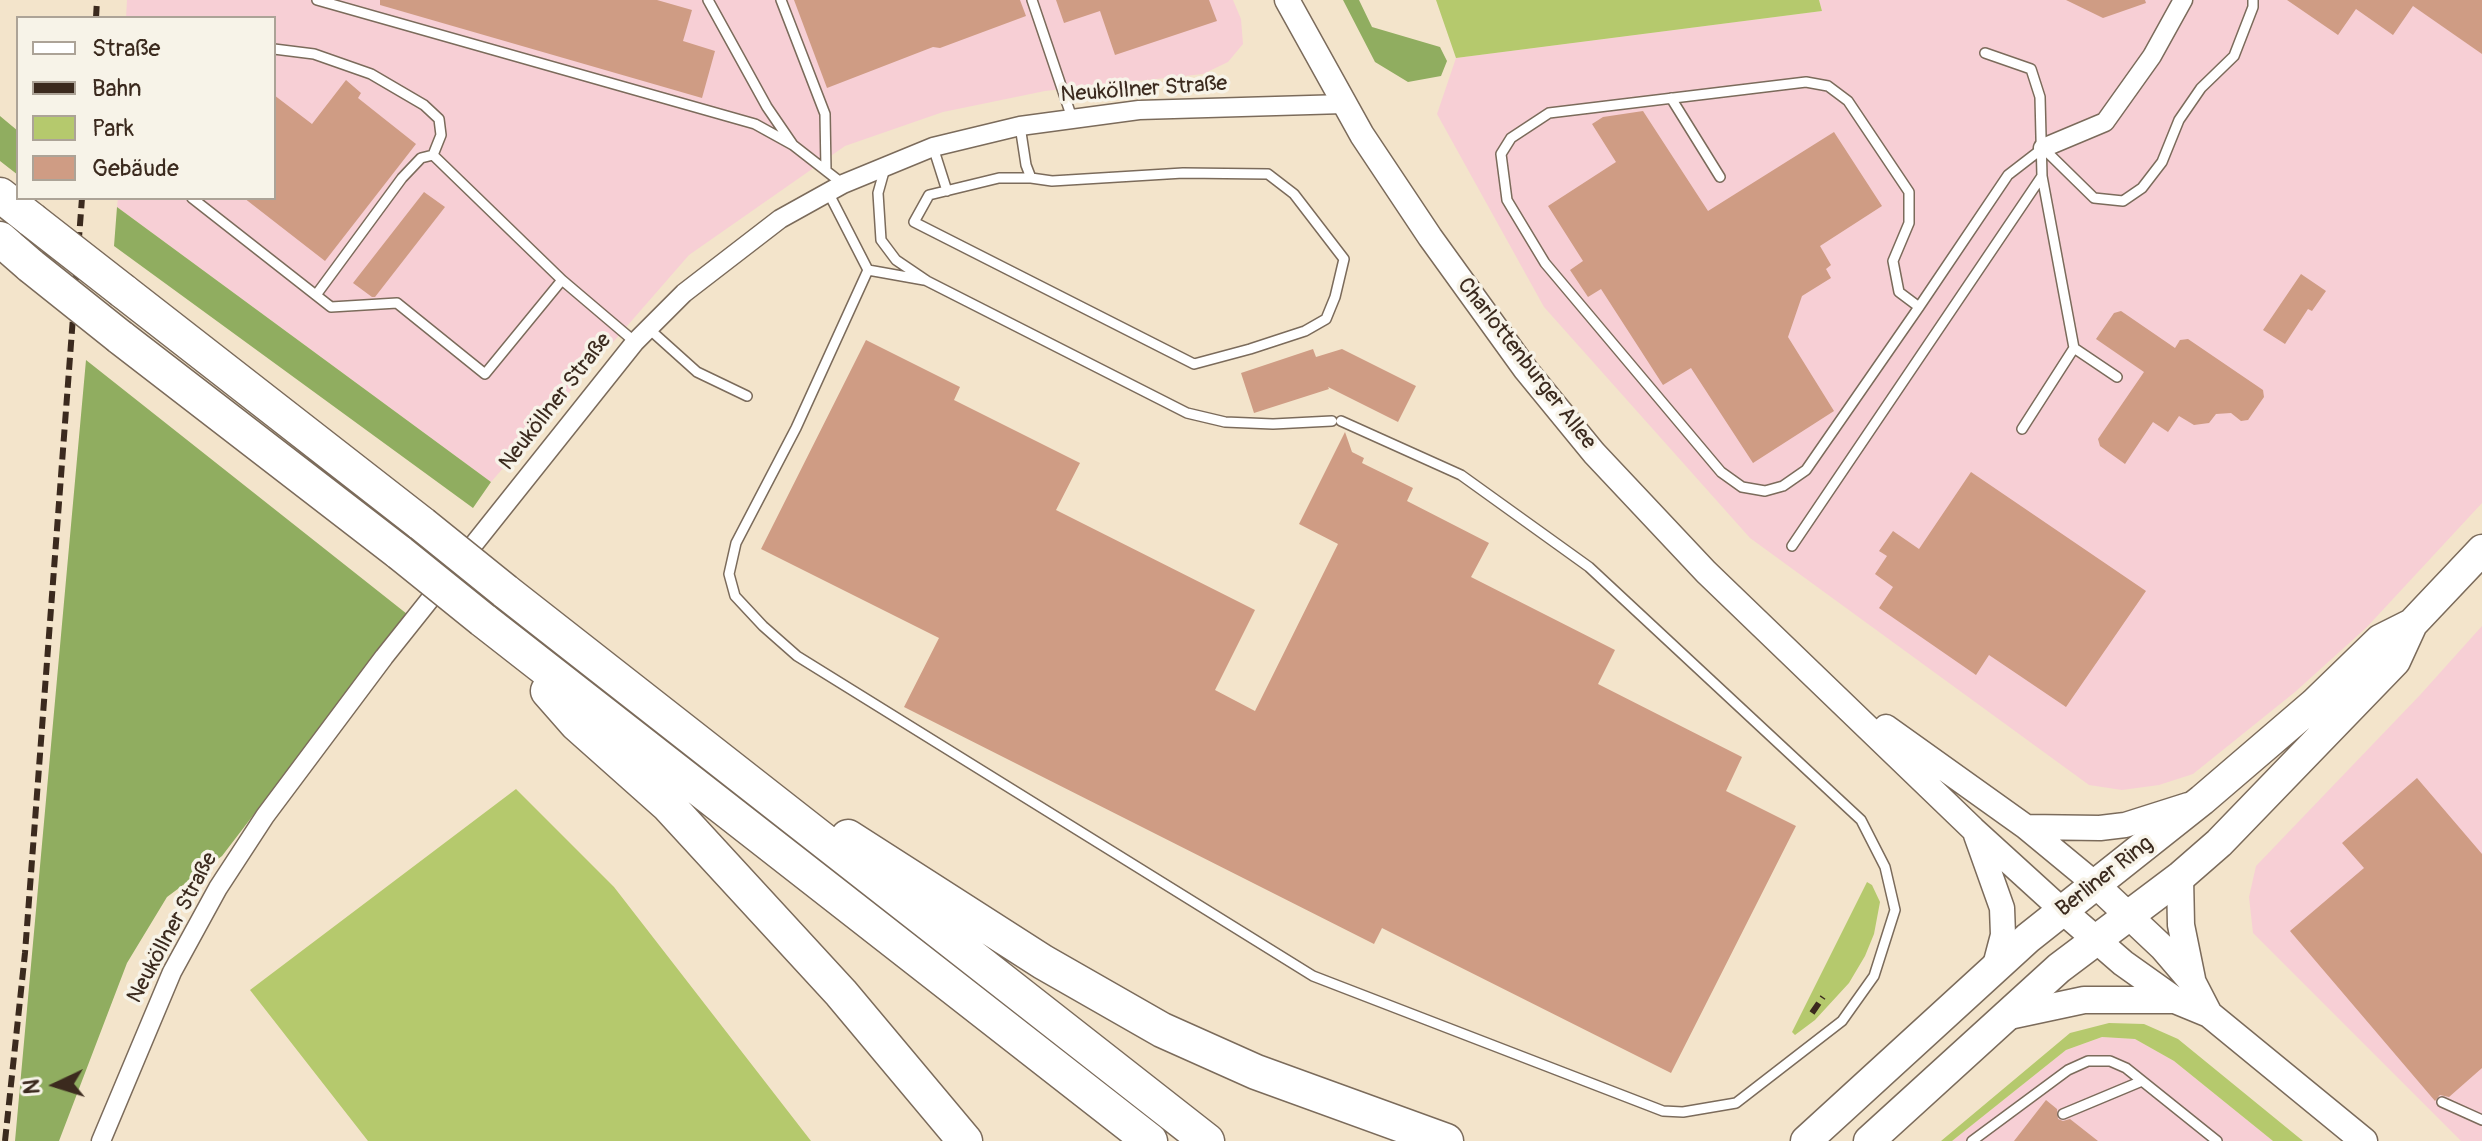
<!DOCTYPE html>
<meta charset="utf-8">
<style>
body{margin:0}
#map{position:relative;width:2482px;height:1141px;overflow:hidden;background:#f3e4cb;font-family:Pangolin,sans-serif}
canvas{display:block}
.legend{position:absolute;left:16px;top:16px;width:260px;height:184px;box-sizing:border-box;background:#f7f3e8;border:2px solid #aca397;margin:0;padding:10px 14px;list-style:none;font-size:24px;color:#3b2a1e}
.legend li{display:flex;align-items:center;gap:16px;height:40px}
.legend b{width:40px;border:2px solid #aca397}
.north{position:absolute;left:16px;top:1045px;width:80px;height:80px;-webkit-text-stroke:6px #f7f3e8;paint-order:stroke;rotate:266deg;font-size:22px;font-weight:700;line-height:32px;text-align:center;color:#3b2a1e}
.north::after{content:'';display:block;margin:auto;width:28px;height:36px;background:#3b2a1e;clip-path:polygon(50% 0,100% 100%,50% 72%,0 100%)}
</style>
<div id="map">
<canvas width="2482" height="1141"></canvas>
<ul class="legend">
<li><b style="height:10px;background:#fff"></b>Straße</li>
<li><b style="height:10px;background:#3b2a1e"></b>Bahn</li>
<li><b style="height:22px;background:#b5c96d"></b>Park</li>
<li><b style="height:22px;background:#cf9c84"></b>Gebäude</li>
</ul>
<div class="north">N</div>
</div>
<script>
const ctx = document.querySelector('canvas').getContext('2d');
ctx.lineJoin = 'round';
function fill(path, color) {
  ctx.fillStyle = color;
  ctx.fill(path, 'evenodd');
}
function shape(rows) {
  const path = new Path2D();
  for (const r of rows) {
    path.moveTo(r[0], r[1]);
    for (let i = 2; i < r.length; i += 2) path.lineTo(r[i], r[i + 1]);
  }
  return path;
}
function strokePath(path, color, width, dash) {
  ctx.strokeStyle = color;
  ctx.lineWidth = width;
  ctx.lineCap = dash ? 'butt' : 'round';
  ctx.setLineDash(dash || []);
  ctx.stroke(path);
}
function label(font, color, halo, rows, align = 'center') {
  ctx.font = font + ' Pangolin,sans-serif';
  ctx.lineWidth = 7;
  ctx.setLineDash([]);
  ctx.textBaseline = 'middle';
  ctx.strokeStyle = halo;
  ctx.fillStyle = color;
  for (const [text, x, y, turn = 0] of rows) {
    ctx.save();
    ctx.translate(x, y);
    ctx.rotate((+turn || 0) * Math.PI / 180);
    ctx.textAlign = isNaN(turn) ? turn : align;
    if (halo) ctx.strokeText(text, 0, 0);
    ctx.fillText(text, 0, 0);
    ctx.restore();
  }
}
fill(shape([
 [127,0,1233,0,1241,19,1243,44,1228,62,1203,74,1045,91,943,112,845,146,689,255,491,482,117,207,118,198,274,198,274,18,126,18],
 [1819,0,2482,0,2482,503,2367,627,2295,692,2193,774,2159,785,2122,790,2089,785,1750,538,1544,307,1437,114,1456,58,1822,11],
 [2482,626,2482,1141,2461,1141,2253,933,2249,897,2256,866,2420,695],
 [2102,1037,2135,1039,2174,1061,2273,1141,1952,1141,2066,1050]
]), '#f7cfd5');
fill(shape([
 [1436,0,1819,0,1822,11,1456,58],
 [516,789,614,887,811,1141,368,1141,250,990],
 [1867,882,1872,885,1880,902,1874,934,1865,956,1849,983,1815,1020,1795,1035,1792,1032],
 [2109,1023,2144,1024,2178,1039,2303,1141,2273,1141,2174,1061,2135,1039,2102,1037,2066,1050,1952,1141,1941,1141,2070,1033]
]), '#b5c96d');
fill(shape([
 [1343,0,1359,0,1372,27,1440,47,1447,61,1441,76,1408,82,1375,62],
 [0,116,18,131,18,175,0,161],
 [117,207,491,482,473,508,114,246],
 [86,360,407,614,222,856,167,897,127,963,59,1141,15,1141]
]), '#90ad60');
fill(shape([
 [380,0,657,0,692,10,683,41,715,51,702,98,380,5],
 [794,0,1020,0,1026,16,940,48,933,47,827,88],
 [1056,0,1209,0,1217,21,1115,55,1100,11,1064,23],
 [2066,0,2145,0,2146,3,2103,18],
 [2287,0,2482,0,2482,54,2413,6,2393,35,2356,9,2338,35],
 [346,80,361,93,358,98,416,144,325,261,244,198,274,198,274,95,312,124],
 [1643,111,1708,211,1834,132,1882,206,1820,246,1831,265,1826,269,1831,278,1802,296,1788,337,1834,411,1753,463,1691,368,1663,385,1601,289,1588,297,1570,270,1583,261,1548,206,1616,162,1592,124,1603,117],
 [424,192,445,207,375,297,372,297,353,283],
 [2301,274,2326,291,2312,311,2308,309,2285,344,2263,330],
 [2121,311,2175,348,2180,340,2188,339,2263,390,2264,397,2248,420,2241,421,2231,413,2216,414,2209,423,2194,425,2179,416,2168,432,2153,422,2125,464,2100,446,2098,439,2144,372,2096,339,2114,313],
 [866,340,960,387,954,400,1080,463,1056,510,1255,610,1215,690,1255,711,1338,544,1299,524,1345,432,1352,452,1364,458,1362,463,1413,488,1407,501,1489,543,1471,577,1615,650,1598,684,1742,757,1726,791,1796,826,1671,1073,1382,928,1374,944,904,707,939,638,761,549],
 [1313,349,1316,357,1342,349,1416,386,1398,422,1328,387,1329,389,1254,413,1241,373],
 [1971,472,2146,591,2066,707,1989,655,1976,675,1879,608,1893,587,1875,574,1887,556,1879,551,1893,531,1919,549],
 [2417,778,2482,854,2482,1068,2449,1097,2440,1095,2435,1101,2290,931,2364,868,2342,843],
 [2046,1100,2057,1109,2058,1119,2063,1121,2070,1119,2098,1141,2014,1141]
]), '#cf9c84');
const service = shape([
 [317,0,755,124,793,145],
 [708,0,767,107,793,145,843,184],
 [781,0,825,114,826,170],
 [1032,0,1072,118],
 [274,49,314,54,371,74,424,105,439,119,441,135,433,155],
 [1671,98,1720,177],
 [1020,126,1026,165,1031,178],
 [933,147,947,191],
 [2043,148,2094,198,2123,201,2142,188,2162,162,2179,120,2201,88,2234,56,2253,7,2253,0],
 [885,168,878,193,881,240,896,260,927,281,1187,413,1225,422,1273,424,1332,421],
 [1183,173,1268,174,1294,194,1344,259,1335,297,1326,319,1305,331,1250,349,1194,364,914,222,929,195,999,178,1031,178,1052,181,1183,173],
 [2042,176,2074,348,2117,377],
 [828,192,868,270,796,428,736,543,729,574,735,596,763,626,797,656,1313,976,1663,1111,1683,1112,1736,1103,1842,1021,1874,976,1895,910,1885,867,1861,820,1589,567,1461,475,1341,421],
 [192,198,331,307,397,303,485,374,562,280,635,342],
 [868,270,924,280],
 [316,295,402,178,421,158,433,155,562,280],
 [1919,307,1899,292,1893,261,1909,223,1909,192,1848,101,1828,86,1806,82,1549,113,1511,138,1501,154,1507,200,1545,263,1721,472,1742,487,1765,491,1783,486,1806,470,1919,307,2008,175,2043,148],
 [648,328,697,372,747,396],
 [2022,429,2074,348],
 [1792,546,2042,176,2040,97,2031,69,1985,53],
 [2442,1102,2482,1120],
 [2063,1114,2142,1081],
 [1972,1141,2068,1070,2088,1061,2110,1061,2126,1068,2217,1141]
]);
const minor = shape([
 [2043,148,2105,122,2152,56,2183,0],
 [101,1141,172,972,218,888,265,816,384,657,635,342,684,293,780,219,843,184,933,147,1020,126,1139,110,1344,104]
]);
const tertiary = shape([
 [1287,0,1362,135,1430,237,1526,370,1594,453,1706,572,1973,829,2062,910],
 [1886,727,2026,827,2095,884],
 [2026,827,2100,828,2125,825,2188,805],
 [1976,835,2002,908,2003,935,1993,973]
]);
const secondary = shape([
 [2180,877,2181,925,2192,979],
 [2095,884,2163,948,2193,983,2209,1014],
 [2062,910,2123,963,2175,1000,2209,1014,2364,1141],
 [2009,1016,2084,1000,2175,1000]
]);
const primary = shape([
 [1806,1141,2028,938,2202,800,2314,704,2380,640,2412,624],
 [1869,1141,2059,968,2180,877,2219,843,2395,661,2412,624,2482,550]
]);
const motorway = shape([
 [0,195,32,220],
 [0,239,31,266],
 [123,291,422,524],
 [120,337,400,553],
 [505,591,1207,1141],
 [483,620,1150,1141],
 [548,691,577,724,668,805,841,993,965,1141],
 [848,837,1043,962,1162,1030,1256,1072,1446,1141]
]);
strokePath(service, '#7b6b5b', 12);
strokePath(minor, '#7b6b5b', 21);
strokePath(tertiary, '#7b6b5b', 27);
strokePath(secondary, '#7b6b5b', 29);
strokePath(primary, '#7b6b5b', 33);
strokePath(motorway, '#7b6b5b', 37);
strokePath(service, '#fff', 9);
strokePath(minor, '#fff', 18);
strokePath(tertiary, '#fff', 24);
strokePath(secondary, '#fff', 26);
strokePath(primary, '#fff', 30);
strokePath(motorway, '#fff', 34);
strokePath(shape([
 [96,18,97,0],
 [1812,1013,1823,997],
 [5,1141,25,953,82,198]
]), '#3b2a1e', 6, [12, 6]);
const motorwayBridge = shape([
 [32,220,123,291],
 [31,266,120,337],
 [422,524,505,591],
 [400,553,483,620]
]);
strokePath(motorwayBridge, '#7b6b5b', 37, []);
strokePath(motorwayBridge, '#fff', 34);
label('22px', '#3b2a1e', '#f7f3e8', [
 ["Neuköllner Straße",1144,90,-4],
 ["Charlottenburger Allee",1526,364,52],
 ["Neuköllner Straße",556,402,-52],
 ["Berliner Ring",2105,877,-38],
 ["Neuköllner Straße",173,928,-62]
]);
</script>
